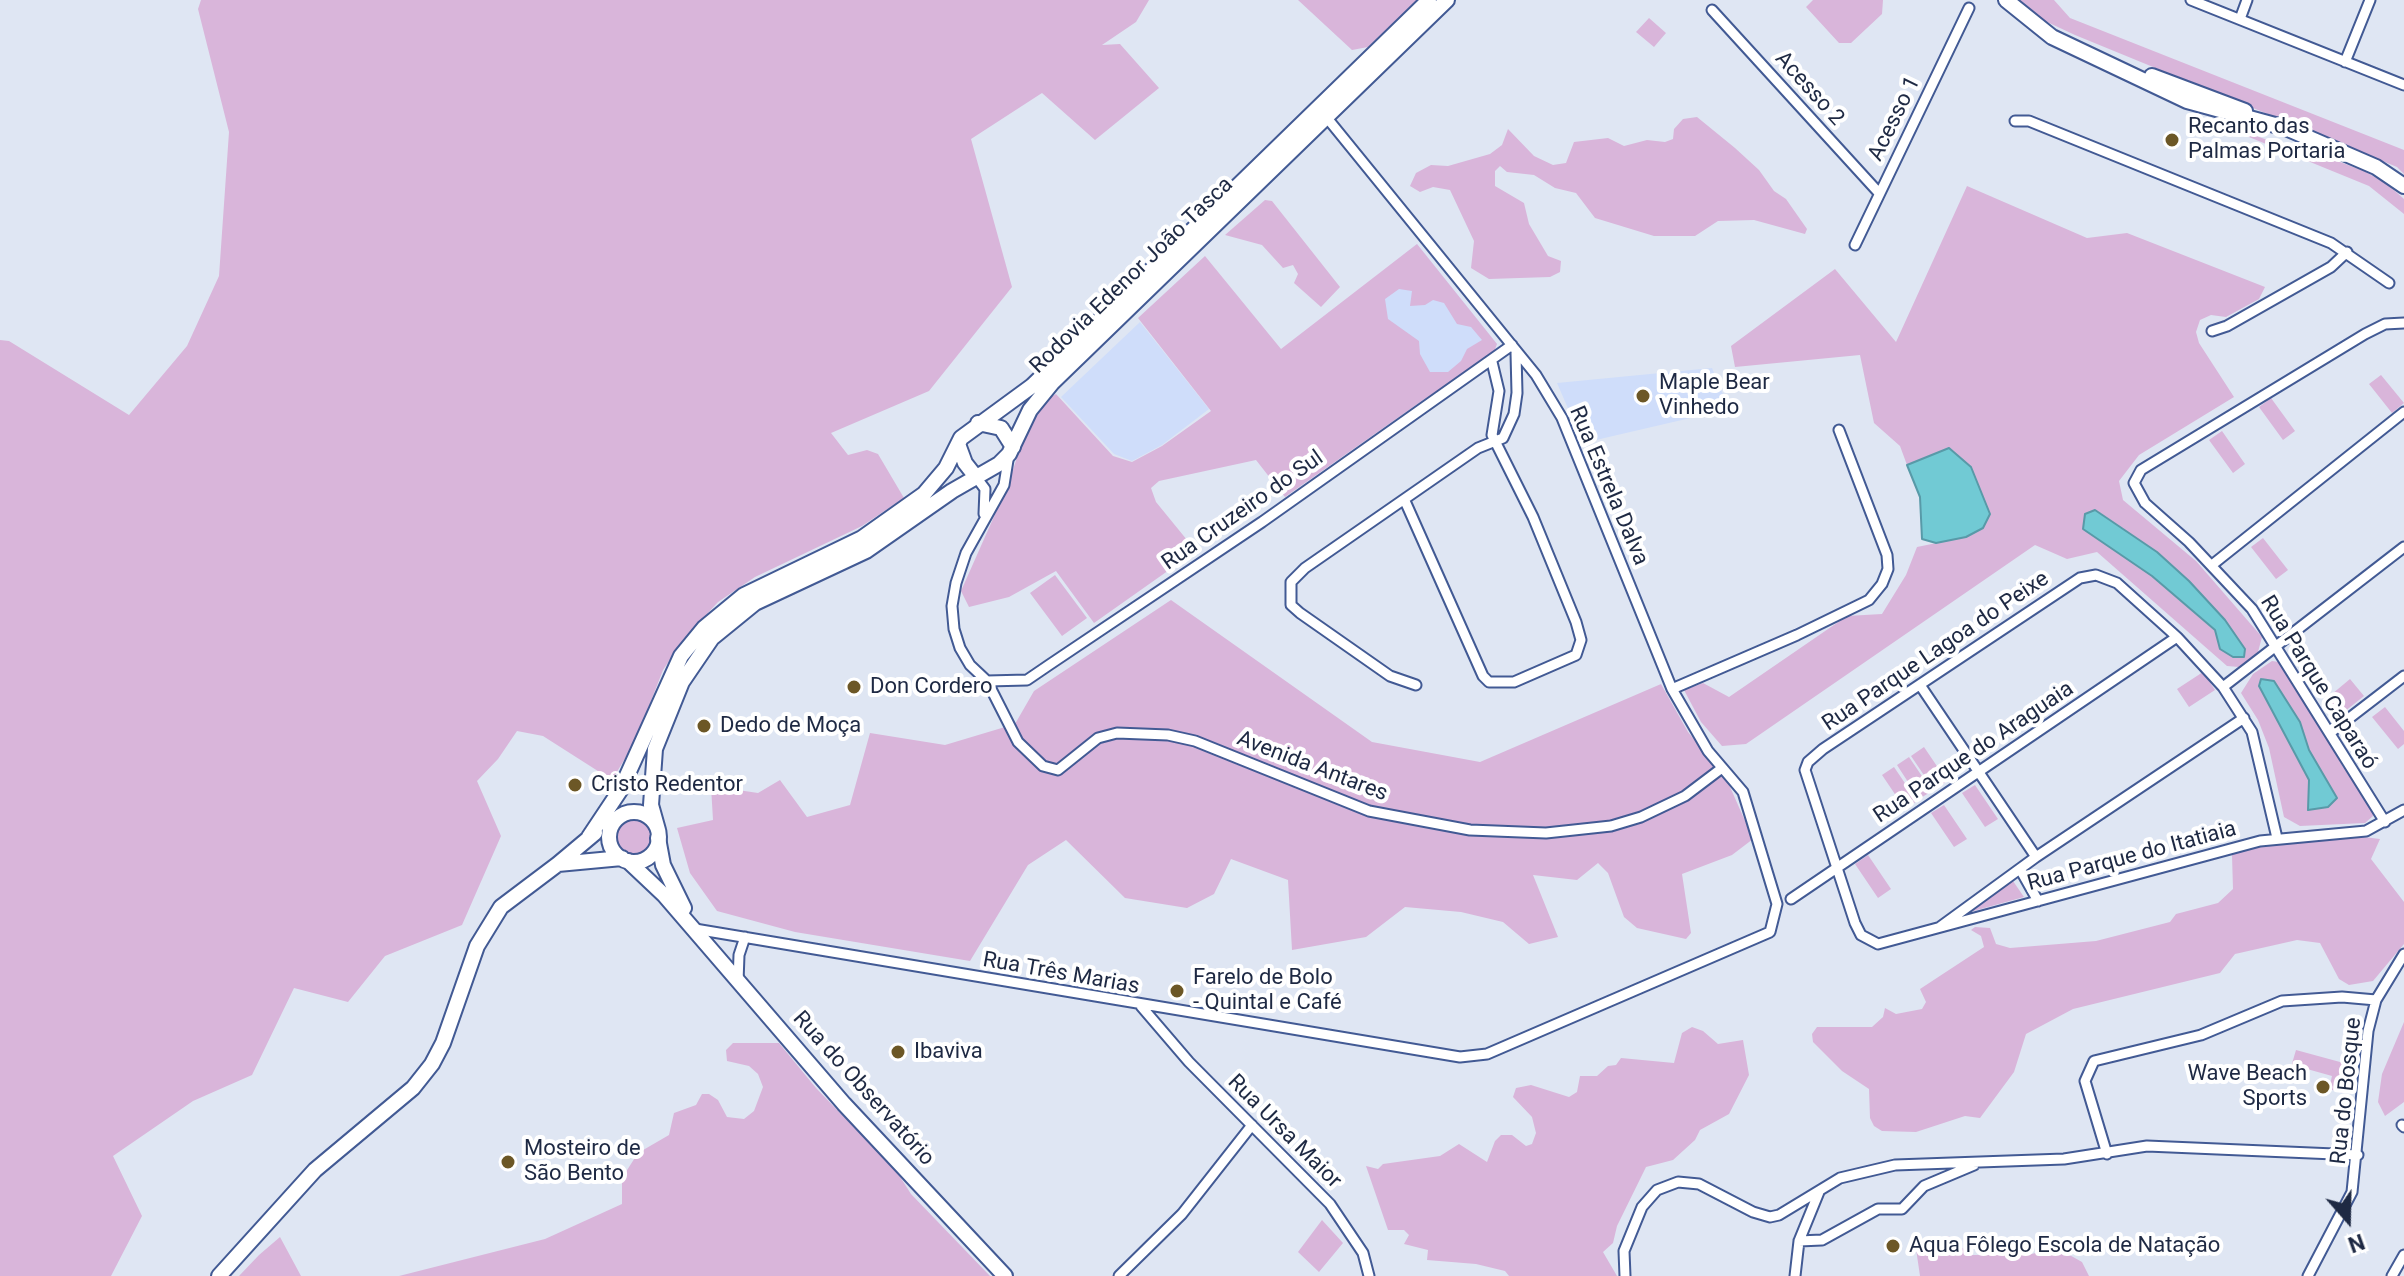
<!DOCTYPE html>
<meta charset="utf-8">
<style>
body{margin:0}
#map{position:relative;width:2404px;height:1276px;overflow:hidden;background:#dfe6f3;font-family:Roboto,sans-serif}
canvas{display:block}
.north{position:absolute;left:2308px;top:1180px;width:80px;height:80px;-webkit-text-stroke:6px #fff;paint-order:stroke;rotate:160deg;font-size:22px;font-weight:700;line-height:32px;text-align:center;color:#1e2943}
.north::after{content:'';display:block;margin:auto;width:28px;height:36px;background:#1e2943;clip-path:polygon(50% 0,100% 100%,50% 72%,0 100%)}
</style>
<div id="map">
<canvas width="2404" height="1276"></canvas>
<div class="north">N</div>
</div>
<script>
const ctx = document.querySelector('canvas').getContext('2d');
ctx.lineJoin = 'round';
function fill(path, color) {
  ctx.fillStyle = color;
  ctx.fill(path, 'evenodd');
}
function shape(rows) {
  const path = new Path2D();
  for (const r of rows) {
    if (r.length === 3) {
      path.moveTo(r[0] + r[2], r[1]);
      path.arc(r[0], r[1], r[2], 0, 2 * Math.PI);
      continue;
    }
    path.moveTo(r[0], r[1]);
    for (let i = 2; i < r.length; i += 2) path.lineTo(r[i], r[i + 1]);
  }
  return path;
}
function strokePath(path, color, width, dash) {
  ctx.strokeStyle = color;
  ctx.lineWidth = width;
  ctx.lineCap = dash ? 'butt' : 'round';
  ctx.setLineDash(dash || []);
  ctx.stroke(path);
}
function label(font, color, halo, rows, align = 'center') {
  ctx.font = font + ' Roboto,sans-serif';
  ctx.lineWidth = 8;
  ctx.setLineDash([]);
  ctx.textBaseline = 'middle';
  ctx.strokeStyle = halo;
  ctx.fillStyle = color;
  for (const [text, x, y, turn = 0] of rows) {
    ctx.save();
    ctx.translate(x, y);
    ctx.rotate((+turn || 0) * Math.PI / 180);
    ctx.textAlign = isNaN(turn) ? turn : align;
    if (halo) ctx.strokeText(text, 0, 0);
    ctx.fillText(text, 0, 0);
    ctx.restore();
  }
}
fill(shape([
 [1417,244,1497,344,1432,396,1349,298],
 [1140,322,1209,409,1162,445,1132,461,1114,454,1061,397],
 [1712,368,1729,409,1583,443,1557,383]
]), '#cfddfa');
fill(shape([
 [201,0,1149,0,1136,22,1102,45,1120,44,1159,88,1095,140,1042,93,971,139,1012,287,929,391,831,433,848,455,867,450,878,454,904,498,862,526,755,577,718,602,683,640,663,670,635,742,612,780,543,736,517,731,498,759,477,781,501,836,462,925,385,956,348,1002,294,988,252,1075,193,1101,113,1156,142,1216,111,1276,0,1276,0,340,9,341,129,415,187,346,219,276,229,132,198,9],
 [1298,0,1417,0,1368,47,1352,50],
 [1813,0,1883,0,1882,14,1851,43,1839,43,1806,7],
 [2020,0,2054,0,2070,18,2404,150,2404,174,2397,167,2075,35,2045,21],
 [1649,18,1666,33,1654,47,1636,32],
 [1697,117,1735,148,1759,170,1774,191,1786,199,1807,229,1805,234,1754,220,1718,221,1695,236,1654,236,1595,218,1576,193,1555,188,1534,175,1507,172,1500,166,1495,171,1495,186,1524,203,1529,224,1548,256,1561,261,1560,272,1550,277,1489,279,1471,268,1474,241,1450,190,1433,187,1420,192,1410,186,1416,173,1431,165,1448,166,1490,154,1502,145,1508,129,1534,156,1553,165,1566,163,1574,142,1608,138,1624,146,1647,140,1665,142,1673,139,1674,129,1683,119],
 [2220,123,2273,142,2292,144,2364,171,2387,184,2404,199,2404,214,2369,186,2222,126,2214,126,2198,135,2211,124],
 [1967,186,2087,238,2127,233,2265,287,2259,299,2226,317,2211,315,2200,320,2196,332,2199,343,2234,397,2139,455,2119,481,2123,500,2196,561,2262,637,2258,652,2239,667,2227,666,2097,552,2067,559,2035,545,1746,744,1722,746,1701,722,1684,690,1703,683,1729,697,1847,616,1882,614,1906,575,1917,547,1966,537,1949,448,1907,465,1900,446,1874,423,1860,355,1735,367,1731,346,1835,269,1896,342],
 [2096,510,2157,552,2189,581,2233,657,2220,649,2215,631,2152,576,2083,529,2085,514],
 [1265,200,1272,201,1340,287,1321,307,1294,283,1298,274,1293,265,1283,268,1262,245,1225,235],
 [1417,244,1497,344,1492,357,1426,398,1285,497,1256,460,1159,481,1151,488,1156,502,1196,551,1094,623,1056,571,1009,597,969,607,961,591,1008,485,1024,436,1046,400,1056,394,1113,456,1132,462,1162,446,1211,411,1138,318,1205,256,1281,349],
 [1399,289,1412,291,1410,306,1425,305,1433,300,1444,303,1457,324,1471,327,1482,340,1467,349,1461,361,1448,372,1430,372,1420,354,1419,341,1388,319,1385,299],
 [2381,375,2404,403,2392,413,2369,384],
 [2271,398,2295,431,2283,440,2259,407],
 [2222,431,2245,464,2233,473,2209,440],
 [2263,538,2288,570,2276,579,2251,547],
 [1055,575,1087,618,1062,636,1030,593],
 [1171,600,1372,742,1480,762,1661,684,1688,732,1727,780,1753,839,1732,855,1682,874,1691,933,1686,939,1637,928,1624,917,1608,873,1598,863,1577,880,1533,875,1558,937,1529,944,1503,922,1461,912,1405,907,1366,937,1292,950,1288,880,1231,859,1214,894,1187,908,1125,898,1066,840,1028,865,970,961,795,932,717,911,690,873,677,828,713,820,711,786,758,793,780,780,807,817,850,805,870,733,945,745,1015,724,1034,691],
 [2272,661,2285,663,2343,767,2372,805,2373,816,2365,823,2300,826,2284,817,2269,748,2258,720,2241,693,2253,674],
 [2259,686,2300,722,2309,750,2337,799,2309,810,2309,780],
 [2203,672,2215,690,2189,707,2177,689],
 [2350,679,2364,696,2339,716,2326,699],
 [2385,707,2404,731,2404,744,2398,749,2372,717],
 [1924,747,1947,781,1934,790,1911,756],
 [1909,757,1932,791,1919,799,1897,765],
 [1894,767,1917,801,1905,809,1882,775],
 [1975,785,1998,819,1985,827,1962,793],
 [1944,805,1967,839,1954,847,1931,813],
 [634,836,19],
 [2347,835,2380,839,2371,859,2404,902,2404,944,2373,981,2349,985,2339,979,2320,943,2297,940,2235,954,2220,973,2073,1009,2026,1034,2014,1072,1980,1118,1965,1116,1916,1132,1882,1131,1874,1126,1870,1118,1869,1089,1842,1071,1813,1042,1812,1034,1817,1027,1872,1027,1883,1017,1885,1008,1896,1014,1922,1009,1926,1002,1920,989,1984,947,1981,936,1971,930,1975,927,1990,928,1996,944,2010,948,2096,941,2170,922,2176,914,2218,903,2233,889,2232,855,2244,850,2295,838],
 [1868,855,1891,889,1878,898,1855,864],
 [2013,881,2024,897,1963,914],
 [2404,1022,2404,1102,2385,1116,2378,1102,2382,1074],
 [1692,1027,1703,1031,1718,1044,1743,1040,1749,1075,1729,1114,1700,1130,1695,1140,1673,1160,1646,1167,1617,1226,1613,1243,1603,1252,1617,1276,1509,1276,1505,1271,1476,1264,1427,1260,1428,1250,1404,1244,1409,1235,1404,1230,1388,1230,1366,1166,1378,1169,1383,1164,1440,1156,1459,1144,1487,1162,1495,1141,1501,1135,1512,1135,1526,1146,1532,1144,1536,1133,1532,1117,1513,1097,1516,1088,1531,1085,1569,1097,1577,1092,1580,1076,1597,1076,1608,1066,1616,1065,1621,1058,1674,1063,1682,1033],
 [733,1043,779,1043,816,1088,897,1172,911,1194,990,1276,399,1276,545,1239,622,1204,622,1178,638,1153,669,1135,674,1113,696,1105,702,1094,709,1094,718,1100,727,1117,744,1119,754,1111,763,1087,758,1074,749,1066,727,1061,726,1050],
 [2296,1050,2351,1065,2343,1093,2329,1089,2332,1076,2307,1069,2303,1081,2288,1077],
 [1322,1220,1343,1243,1319,1272,1298,1252],
 [1948,1236,1971,1255,2027,1255,2057,1248,2082,1262,2089,1276,1920,1276,1915,1242],
 [280,1237,301,1276,239,1276,259,1255]
]), '#d9b5da');
const water = shape([
 [1949,448,1971,467,1990,514,1983,528,1966,537,1936,543,1922,539,1920,497,1907,465,1949,448],
 [2095,510,2157,552,2189,581,2225,620,2245,649,2244,657,2233,657,2220,649,2215,630,2152,576,2083,529,2085,514,2095,510],
 [2261,679,2274,681,2300,722,2309,750,2337,798,2328,807,2308,810,2309,780,2259,686,2261,679]
]);
fill(water, '#71cad4');
strokePath(water, '#589aa8', 2);
const street = shape([
 [2191,0,2404,85],
 [1712,10,1879,193],
 [2240,19,2247,0],
 [2345,62,2370,0],
 [2015,121,2029,121,2331,243,2389,283],
 [1855,245,1969,8],
 [2212,331,2227,326,2331,267,2347,252],
 [1009,454,1004,485,966,553,956,583,952,606,954,629,960,648,970,665,987,681,1018,742,1043,766,1058,770,1098,738,1117,733,1168,735,1195,741,1369,811,1470,830,1546,833,1611,826,1641,817,1685,796,1722,768],
 [976,477,985,489,984,514],
 [1405,501,1483,676,1489,682,1514,682,1576,655,1581,640,1576,622,1533,517,1492,435,1499,391,1492,362],
 [2212,565,2404,412],
 [987,681,1027,680,1049,665,1262,522,1512,345],
 [1416,685,1390,676,1300,613,1291,605,1291,582,1305,568,1478,448,1503,438,1514,414,1517,393,1516,353],
 [1920,685,2036,857],
 [2223,687,2404,547],
 [1672,689,1797,635,1869,600,1882,584,1888,569,1887,555,1839,430],
 [2330,733,2404,676],
 [2385,822,2252,609,2189,542,2145,503,2134,483,2141,470,2365,334,2385,324,2404,323],
 [2277,838,2252,732,2223,687,2177,637,2117,583,2096,575,2080,578,1823,749,1808,762,1805,770,1855,923,1861,935,1878,944,2260,841,2366,831,2404,810],
 [2020,869,2038,901],
 [1791,899,2177,637],
 [1940,927,2036,857,2244,718],
 [695,929,1460,1057,1487,1054,1770,932,1777,904,1743,792,1708,751,1672,689,1562,418,1536,375,1323,113],
 [738,982,739,955,745,937],
 [1141,1006,1189,1062,1330,1204,1363,1253,1369,1276],
 [2402,1125,2404,1127],
 [2107,1154,2085,1081,2094,1061,2201,1035,2282,1001,2342,997,2376,1000],
 [1799,1241,1822,1240,1878,1209,1902,1209,1924,1186,1974,1165],
 [1119,1276,1182,1214,1252,1125],
 [1625,1276,1624,1251,1642,1207,1657,1190,1678,1182,1699,1184,1753,1212,1770,1217,1779,1215,1840,1178,1895,1165,2064,1159,2147,1146,2358,1155],
 [1795,1276,1799,1241,1819,1192],
 [2308,1276,2352,1192,2368,1031,2376,1000,2404,954],
 [2392,1276,2404,1255]
]);
const secondary = shape([
 [2006,0,2052,37,2187,101,2286,128],
 [2152,76,2245,111],
 [2279,125,2376,167,2404,186],
 [658,838,663,865,684,908],
 [628,861,664,895,844,1104,1005,1276]
]);
const primary = shape([
 [978,423,1001,428,1013,447],
 [958,444,965,463,976,477],
 [634,837,25],
 [658,830,651,805,655,749,682,682,712,638,755,603,866,551,952,491,999,464,1009,454,1030,410,1052,383,1447,0],
 [589,837,621,789,681,656,704,628,744,595,862,538,924,494,946,468,961,438,1032,386,1429,0],
 [558,864,595,833],
 [219,1276,315,1170,413,1088,432,1064,443,1043,477,946,501,907,558,864,622,858]
]);
strokePath(street, '#425a94', 13);
strokePath(secondary, '#425a94', 18);
strokePath(primary, '#425a94', 18);
strokePath(street, '#fff', 9);
strokePath(secondary, '#fff', 14);
strokePath(primary, '#fff', 14);
for (const [x, y, r, color] of [
 [2172,140,8,"#6c5726"],
 [1643,396,8,"#6c5726"],
 [854,687,8,"#6c5726"],
 [704,726,8,"#6c5726"],
 [575,785,8,"#6c5726"],
 [1177,991,8,"#6c5726"],
 [898,1052,8,"#6c5726"],
 [2323,1087,8,"#6c5726"],
 [508,1162,8,"#6c5726"],
 [1893,1246,8,"#6c5726"]
]) {
  const dot = new Path2D();
  dot.arc(x, y, r, 0, 2 * Math.PI);
  ctx.fillStyle = color;
  ctx.fill(dot);
  strokePath(dot, '#fff', 3);
}
label('22px', '#1e2943', '#fff', [
 ["Acesso 2",1809,89,48],
 ["Acesso 1",1895,119,-64],
 ["Rodovia Edenor João Tasca",1132,276,-44],
 ["Rua Estrela Dalva",1608,486,67],
 ["Rua Cruzeiro do Sul",1243,511,-35],
 ["Rua Parque Lagoa do Peixe",1936,652,-34],
 ["Rua Parque Caparaó",2318,683,58],
 ["Rua Parque do Araguaia",1974,753,-34],
 ["Avenida Antares",1312,767,21],
 ["Rua Parque do Itatiaia",2132,857,-15],
 ["Rua Três Marias",1061,974,10],
 ["Rua do Observatório",863,1089,48],
 ["Rua do Bosque",2347,1091,-84],
 ["Rua Ursa Maior",1284,1132,45]
]);
label('22px', '#1e2943', '#fff', [
 ["Recanto das",2188,127],
 ["Palmas Portaria",2188,152],
 ["Maple Bear",1659,383],
 ["Vinhedo",1659,408],
 ["Don Cordero",870,687],
 ["Dedo de Moça",720,726],
 ["Cristo Redentor",591,785],
 ["Farelo de Bolo",1193,978],
 ["- Quintal e Café",1193,1003],
 ["Ibaviva",914,1052],
 ["Wave Beach",2307,1074,"right"],
 ["Sports",2307,1099,"right"],
 ["Mosteiro de",524,1149],
 ["São Bento",524,1174],
 ["Aqua Fôlego Escola de Natação",1909,1246]
], 'left');
</script>
